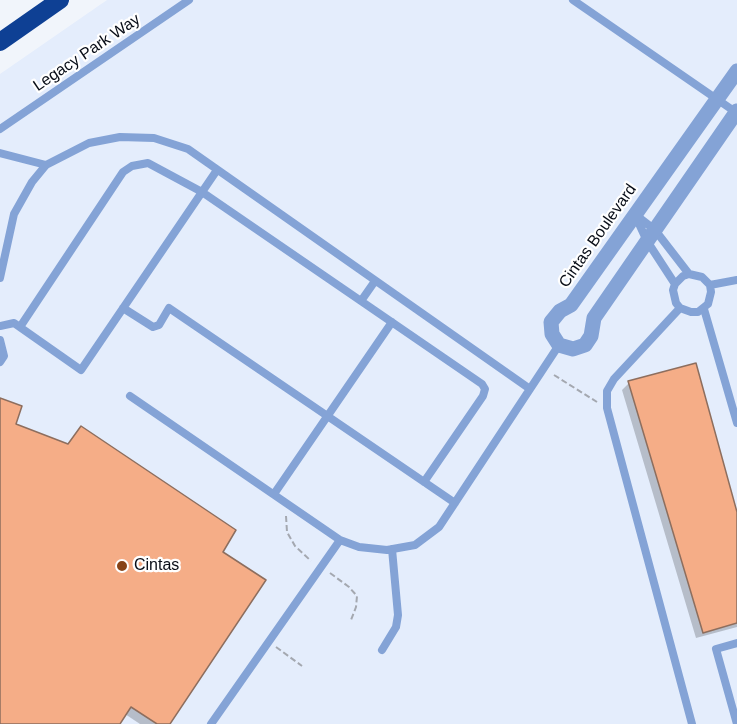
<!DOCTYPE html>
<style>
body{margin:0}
canvas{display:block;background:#f1f5fb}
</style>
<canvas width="737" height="724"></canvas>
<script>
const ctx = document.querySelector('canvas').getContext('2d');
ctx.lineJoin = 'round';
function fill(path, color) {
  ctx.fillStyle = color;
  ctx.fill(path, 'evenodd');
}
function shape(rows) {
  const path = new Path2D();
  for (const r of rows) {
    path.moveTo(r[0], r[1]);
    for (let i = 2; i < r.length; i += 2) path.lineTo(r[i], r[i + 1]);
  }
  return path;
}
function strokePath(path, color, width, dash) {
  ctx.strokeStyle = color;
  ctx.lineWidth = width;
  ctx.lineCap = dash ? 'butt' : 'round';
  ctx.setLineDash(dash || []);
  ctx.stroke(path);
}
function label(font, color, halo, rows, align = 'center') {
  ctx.font = font + ' Helvetica,sans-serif';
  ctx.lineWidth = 4.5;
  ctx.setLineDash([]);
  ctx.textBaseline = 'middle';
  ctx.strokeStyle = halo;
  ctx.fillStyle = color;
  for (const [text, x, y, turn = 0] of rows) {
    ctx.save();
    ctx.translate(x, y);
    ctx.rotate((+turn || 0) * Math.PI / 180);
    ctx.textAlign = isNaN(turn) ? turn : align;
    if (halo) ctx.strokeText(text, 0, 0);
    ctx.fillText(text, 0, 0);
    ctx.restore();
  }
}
fill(shape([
 [107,0,737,0,737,724,0,724,0,74]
]), '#e4edfc');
fill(shape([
 [629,383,737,517,737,627,696,638,622,390],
 [0,399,14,424,66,446,81,428,221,552,168,724,140,724,125,714,118,724,0,724]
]), '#0003');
const building = shape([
 [696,363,737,512,737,623,703,633,628,381,696,363],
 [0,398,22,406,16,424,68,444,81,426,236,530,223,552,266,580,170,724,157,724,131,707,120,724,0,724,0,398]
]);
fill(building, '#f5ad87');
strokePath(building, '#8d6e5e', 1.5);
strokePath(shape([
 [554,375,597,402],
 [286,516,287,532,295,546,311,561],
 [330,573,349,587,357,596,356,607,351,620],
 [276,647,302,666]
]), '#a4a8b0', 2, [6, 3]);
strokePath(shape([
 [573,0,737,113],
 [0,129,189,0],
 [0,153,46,165],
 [635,215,647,241,675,284,673,290,676,303,680,308,691,312,698,312,708,304,711,292,710,285,702,277,689,274,683,276,675,284],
 [637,216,655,230,689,274],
 [0,278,14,214,32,182,46,165,89,143,120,137,154,138,188,149,530,389],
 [710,285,737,280],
 [361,301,375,281],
 [123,308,153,327,159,325,169,308,455,503],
 [680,308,614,379,607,391,607,408,692,724],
 [704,309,737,423],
 [0,326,14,323,81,370,217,170],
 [20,327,123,172,132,166,148,163,202,192,482,384,485,389,483,396,424,482],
 [0,340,4,356,0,362],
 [130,396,340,540,359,547,387,550,415,545,439,527,559,345],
 [274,494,392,322],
 [737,643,716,649,737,724],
 [382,650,396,627,398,615,392,549],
 [211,724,340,540]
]), '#84a3d6', 8);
strokePath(shape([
 [737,71,571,305,560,311,551,322,552,334,559,345,573,349,585,345,591,336,594,318,737,111]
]), '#84a3d6', 15);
strokePath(shape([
 [0,42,60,0]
]), '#0e4094', 18);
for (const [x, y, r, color] of [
 [122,566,6,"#874318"]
]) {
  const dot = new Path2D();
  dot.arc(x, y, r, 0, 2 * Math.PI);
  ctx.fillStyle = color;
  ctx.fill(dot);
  strokePath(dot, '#fff', 2);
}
label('16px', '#080d17', '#fff', [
 ["Legacy Park Way",87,53,-34],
 ["Cintas Boulevard",598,236,-55]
]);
label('16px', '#080d17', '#fff', [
 ["Cintas",134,566]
], 'left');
</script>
